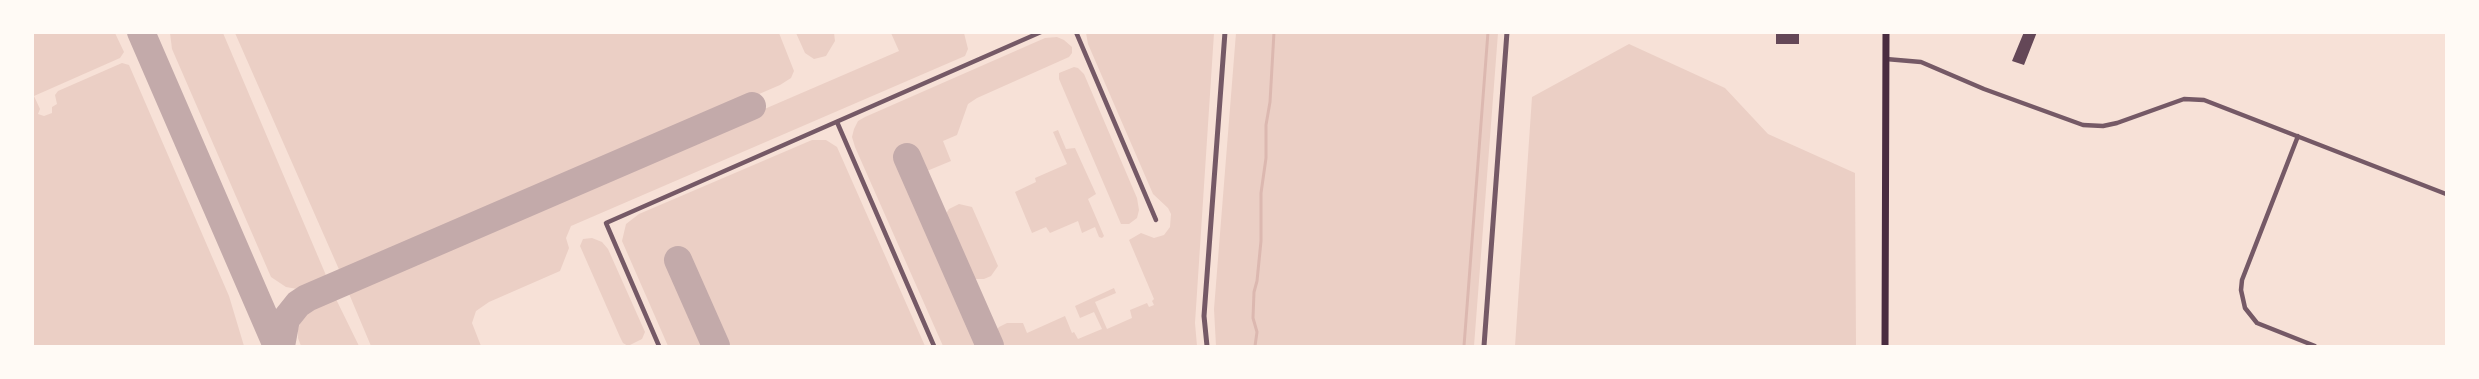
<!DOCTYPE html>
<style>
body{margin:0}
#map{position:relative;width:2479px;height:379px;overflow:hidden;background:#f7e1d7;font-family:"PT Sans Narrow",sans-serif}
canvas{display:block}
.frame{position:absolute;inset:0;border:34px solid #fffaf5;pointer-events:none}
</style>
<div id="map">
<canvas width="2479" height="379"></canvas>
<div class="frame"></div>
</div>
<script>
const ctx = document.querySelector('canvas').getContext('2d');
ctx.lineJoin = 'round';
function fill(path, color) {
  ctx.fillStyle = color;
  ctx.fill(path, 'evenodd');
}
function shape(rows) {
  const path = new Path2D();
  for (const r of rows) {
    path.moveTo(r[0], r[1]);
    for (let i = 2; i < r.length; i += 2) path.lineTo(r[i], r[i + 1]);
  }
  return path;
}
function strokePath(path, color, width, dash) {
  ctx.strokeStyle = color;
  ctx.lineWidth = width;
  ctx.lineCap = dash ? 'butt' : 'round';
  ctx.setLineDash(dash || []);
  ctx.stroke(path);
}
fill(shape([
 [32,33,115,33,124,52,120,58,34,96,40,109,38,114,44,116,52,113,52,107,57,104,55,95,58,91,122,63,129,65,229,296,244,346,33,346],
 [170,33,223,33,328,280,311,287,297,289,286,287,271,277,172,49],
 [235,33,779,33,794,71,791,78,780,85,341,274],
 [796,33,834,33,835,41,826,56,814,59,805,53],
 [891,33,964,33,968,49,965,56,958,59,571,226,566,238,569,248,560,271,489,302,476,311,472,323,481,346,371,346,347,289,899,51],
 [1086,33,1214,33,1195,323,1197,346,998,346,993,335,999,327,1007,323,1023,323,1027,333,1065,316,1072,333,1074,332,1078,339,1102,329,1094,312,1080,318,1075,306,1114,288,1116,293,1095,302,1107,329,1132,318,1130,310,1147,303,1149,307,1154,305,1152,301,1154,299,1129,240,1141,233,1154,238,1164,235,1170,227,1171,214,1168,208,1153,194,1088,44],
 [1236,33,1498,33,1474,346,1216,346,1214,309],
 [1057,37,1064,40,1072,47,1072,53,1069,57,977,98,968,104,957,135,943,141,951,161,922,173,914,152,898,158,980,346,943,346,855,147,852,137,854,129,858,121,865,117,1045,38],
 [1629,44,1725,88,1768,134,1855,173,1856,346,1515,346,1532,97],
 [1074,67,1078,68,1084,74,1137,198,1139,210,1137,218,1129,224,1121,224,1059,79,1059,73],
 [1058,130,1066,149,1075,148,1096,194,1088,199,1104,236,1102,238,1099,237,1095,227,1082,233,1078,221,1050,233,1046,227,1032,233,1015,192,1036,182,1035,178,1067,164,1053,132],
 [812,140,826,140,837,147,925,346,724,346,682,251,667,257,706,346,668,346,622,241,626,224,639,214],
 [959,204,972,207,998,266,991,276,984,279,967,279,942,220,949,209],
 [592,238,602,242,608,249,645,332,642,339,628,346,623,343,620,337,580,246,583,239],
 [334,295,359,346,301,346,298,338,298,329,303,314,311,306]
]), '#ebcfc5');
strokePath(shape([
 [1255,346,1257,332,1253,318,1254,292,1257,281,1261,241,1261,193,1266,158,1266,125,1270,102,1274,32],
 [1464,346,1488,32]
]), '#dcb8b0', 3);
strokePath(shape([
 [141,32,277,346],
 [907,157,990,346],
 [678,260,716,346],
 [281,346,286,319,298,304,307,298,752,106]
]), '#c3aaaa', 28);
fill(shape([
 [1776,32,1799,32,1799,44,1776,44],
 [2024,32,2037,32,2024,65,2012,61]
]), '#644757');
strokePath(shape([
 [1076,32,1156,220],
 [1886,59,1921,62,1984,89,2083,125,2103,126,2117,123,2184,99,2204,100,2446,194],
 [837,122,934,346],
 [2298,136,2242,280,2241,290,2245,308,2257,323,2315,346],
 [659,346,606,223,1041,32]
]), '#755966', 4.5);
strokePath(shape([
 [1207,346,1204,316,1225,32],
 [1484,346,1507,32]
]), '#755966', 5);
strokePath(shape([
 [1885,346,1886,32]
]), '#4a2c40', 7);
</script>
